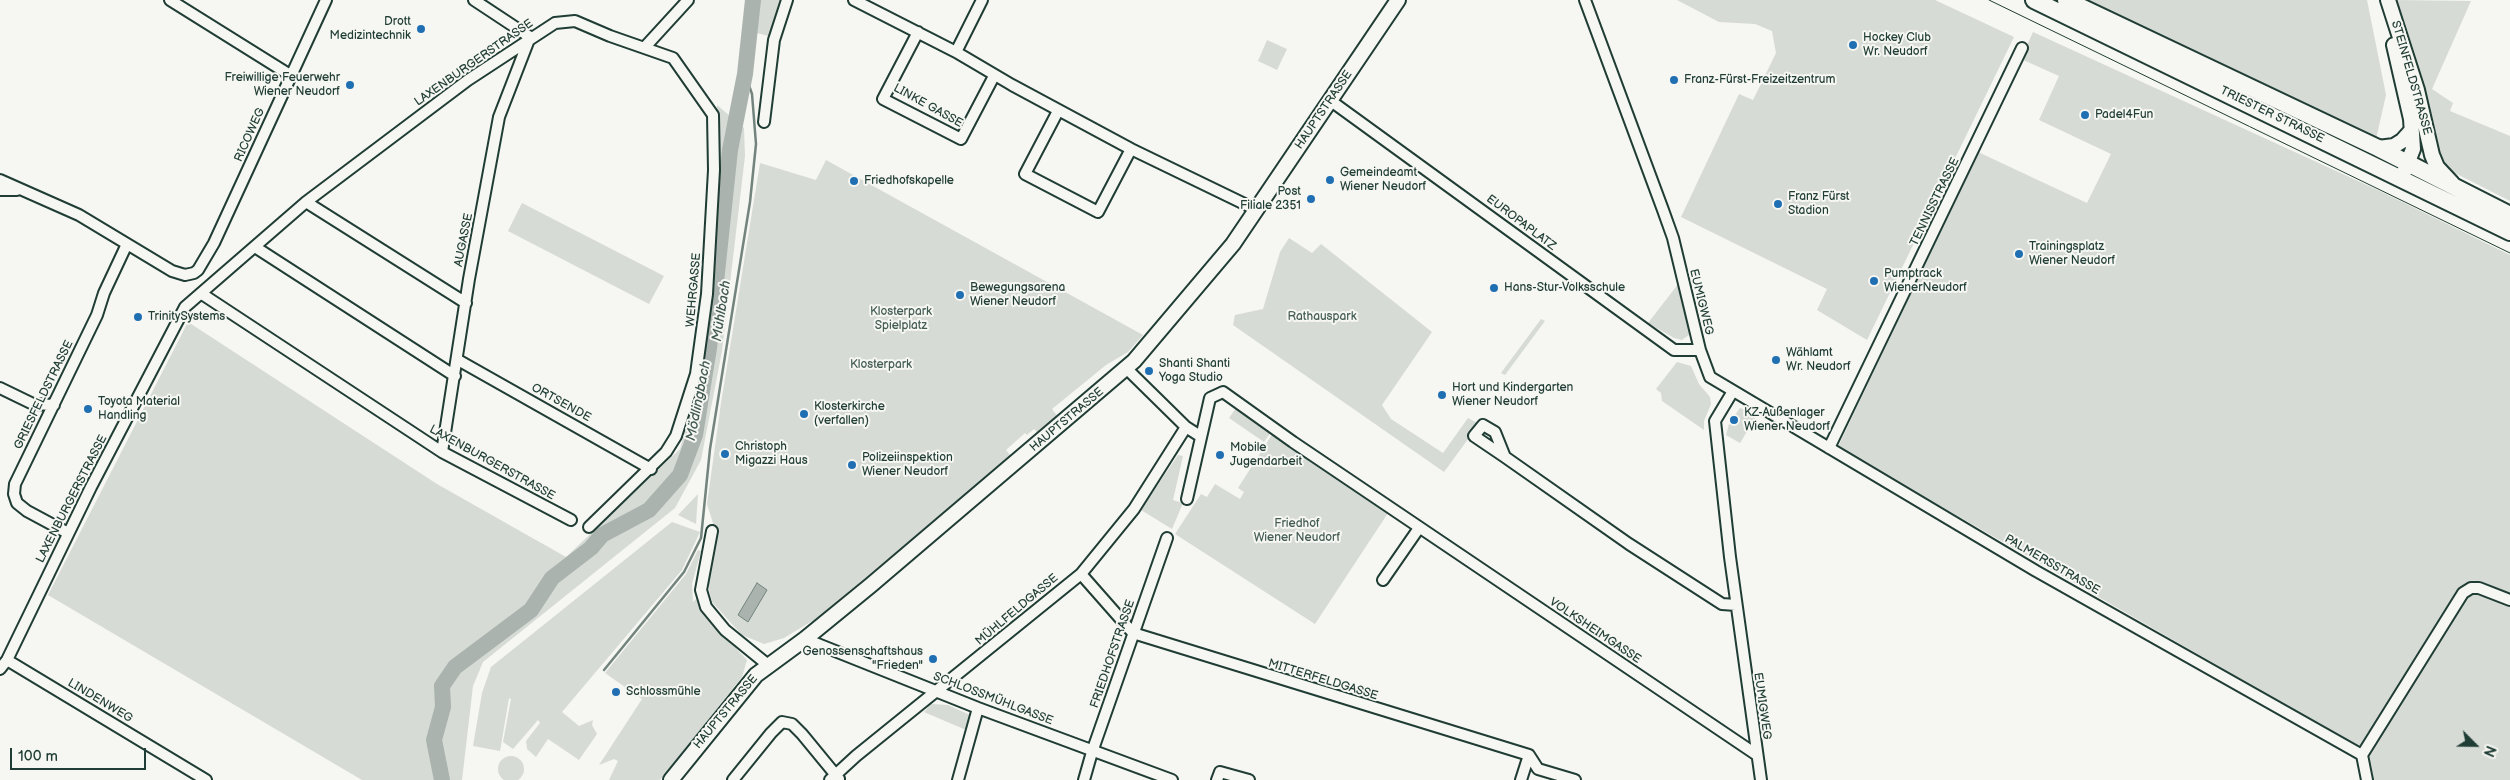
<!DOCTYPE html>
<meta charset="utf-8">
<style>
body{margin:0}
#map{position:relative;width:2510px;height:780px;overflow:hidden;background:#f6f6f2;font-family:"Balsamiq Sans",sans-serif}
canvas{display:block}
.north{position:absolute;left:2450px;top:720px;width:50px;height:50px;-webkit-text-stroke:4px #f6f6f2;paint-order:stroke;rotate:113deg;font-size:14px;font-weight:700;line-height:20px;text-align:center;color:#1f3d34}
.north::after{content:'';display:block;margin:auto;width:18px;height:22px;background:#1f3d34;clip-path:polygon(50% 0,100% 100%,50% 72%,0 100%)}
.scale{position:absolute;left:10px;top:748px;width:136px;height:22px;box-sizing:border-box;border:2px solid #1f3d34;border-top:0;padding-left:6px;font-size:15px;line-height:18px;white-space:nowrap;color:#1f3d34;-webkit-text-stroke:4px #f6f6f2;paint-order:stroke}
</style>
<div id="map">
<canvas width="2510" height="780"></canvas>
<div class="north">N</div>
<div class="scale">100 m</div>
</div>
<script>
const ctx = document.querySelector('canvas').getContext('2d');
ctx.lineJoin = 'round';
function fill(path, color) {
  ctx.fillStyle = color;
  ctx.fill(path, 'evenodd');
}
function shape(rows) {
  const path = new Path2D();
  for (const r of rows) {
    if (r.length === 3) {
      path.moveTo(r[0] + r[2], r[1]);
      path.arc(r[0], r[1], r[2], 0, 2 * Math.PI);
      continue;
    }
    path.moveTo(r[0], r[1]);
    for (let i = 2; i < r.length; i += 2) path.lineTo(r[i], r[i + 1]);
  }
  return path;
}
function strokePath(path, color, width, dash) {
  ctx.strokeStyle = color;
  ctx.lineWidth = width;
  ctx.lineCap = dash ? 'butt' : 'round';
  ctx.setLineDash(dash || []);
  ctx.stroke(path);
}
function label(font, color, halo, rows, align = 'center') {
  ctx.font = font + ' "Balsamiq Sans",sans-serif';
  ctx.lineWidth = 4;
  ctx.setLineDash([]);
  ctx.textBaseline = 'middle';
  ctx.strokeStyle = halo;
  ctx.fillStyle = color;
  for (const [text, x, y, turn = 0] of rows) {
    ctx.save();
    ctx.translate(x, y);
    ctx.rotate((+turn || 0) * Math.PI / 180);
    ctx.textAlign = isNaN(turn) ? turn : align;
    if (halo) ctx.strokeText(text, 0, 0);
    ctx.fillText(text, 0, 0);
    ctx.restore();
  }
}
fill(shape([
 [760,0,785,0,772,37,757,33],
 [1677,0,1935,0,2014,37,1867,340,1817,310,1827,289,1681,217,1739,94,1753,100,1776,53,1772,31,1755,24,1719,22],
 [2081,0,2367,0,2386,95,2376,139],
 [2392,0,2471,1,2432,89,2453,103,2450,111,2510,136,2510,201,2445,168],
 [2033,32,2382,192,2510,255,2510,780,2373,780,2366,751,1838,447,1978,152,2087,203,2111,154,2039,120,2059,76,2021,59],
 [1267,40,1287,49,1277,70,1258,61],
 [717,105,744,128,745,156,722,351,701,460,675,508,483,662,473,686,462,780,362,780,48,595,188,322,437,484,566,557,680,449,702,370,708,367,721,279,713,269,719,155],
 [826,160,1143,335,1128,352,1106,365,1052,409,1058,417,1039,434,1034,429,1027,435,1025,433,1006,450,1011,456,817,618,784,638,764,644,742,635,712,602,709,590,709,576,717,536,707,504,721,403,760,163,816,180],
 [522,203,664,276,649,304,508,231],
 [1289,238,1312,253,1321,244,1432,332,1382,405,1391,419,1443,453,1468,418,1479,424,1444,472,1233,325,1235,315,1263,309,1280,252],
 [1679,283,1690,330,1689,335,1682,340,1674,338,1648,323],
 [1541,319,1545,321,1505,375,1501,373],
 [1677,362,1691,366,1699,384,1710,397,1711,404,1704,421,1704,430,1662,401,1661,393,1656,389],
 [1236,408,1271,432,1264,442,1229,418],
 [1740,408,1757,415,1740,443,1726,435,1729,424,1735,426,1740,418,1735,415],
 [1273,433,1388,513,1315,624,1175,534,1201,494,1207,497,1215,484,1240,499,1244,492,1238,488],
 [1178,455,1183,456,1173,500,1183,503,1172,529,1141,510],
 [698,494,696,524,678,515],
 [672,522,700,532,682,570,562,712,579,726,593,720,592,725,597,734,579,760,548,739,536,757,527,749,526,741,540,723,538,720,513,749,503,742,511,699,509,698,500,751,473,746,482,693,491,667],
 [698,550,701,551,692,584,693,602,700,595,702,608,714,625,747,660,742,677,660,780,609,780,618,761,614,759,599,765,642,699,605,673,686,574],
 [931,704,948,705,970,715,966,730,924,712],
 [511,769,13]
]), '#d6dbd6');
const water = shape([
 [757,583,767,590,748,622,738,615,757,583]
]);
fill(water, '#aab3ae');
strokePath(water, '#72847d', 1);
strokePath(shape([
 [604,670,684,572,701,538,710,449,750,202,756,144,752,94,745,74]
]), '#72847d', 2.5);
strokePath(shape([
 [442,780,434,740,443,707,442,686,455,667,531,610,552,578,591,548,602,535,649,510,680,475,695,435,709,348,730,150,745,74,753,0]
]), '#aab3ae', 16);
const street = shape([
 [170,0,290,75],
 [854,0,956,52,1012,85,1131,149,1257,210],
 [1585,0,1663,210,1673,238,1700,350,1710,377,2036,571,2362,755],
 [918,32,883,99,961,139,994,76],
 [645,47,688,0],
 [956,52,982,0],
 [1331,101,1674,350,1700,350],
 [1058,111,1025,174,1098,212,1131,149],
 [764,122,774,40,787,0],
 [0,180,79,215,172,271,185,275,194,273,198,270,214,243,326,0],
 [0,190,17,190],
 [306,202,466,303],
 [255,247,455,376],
 [202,294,442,452,571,520],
 [458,360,651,469],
 [1127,369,1186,427,1200,436],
 [0,388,33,404,54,405],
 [1733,391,1715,421,1730,557,1761,780],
 [1829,448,2022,48],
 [442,452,469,279,499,117,530,37,474,0],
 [1505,457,1495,432,1483,425,1474,436,1505,457,1629,544,1722,604,1736,605],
 [1187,499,1210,398,1223,392,1293,442,1757,755],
 [712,531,701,590,706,607,725,630,768,665],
 [68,533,27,511,17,503,14,494,15,484,97,315,104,293,127,244],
 [1081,574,1133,633,1529,755,1538,769,1575,780],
 [1383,580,1419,528],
 [805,639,978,708,1172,780],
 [7,660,206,780],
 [0,669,7,660,91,487,185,307,306,202,468,80,555,23,575,21,610,36,673,58,713,115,714,170,707,294,696,374,676,436,666,452,589,527],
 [733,780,771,733,782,722,792,724,802,734,839,779],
 [830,780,856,756,1081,574,1134,509,1186,427],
 [958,780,978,708],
 [1084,780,1092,752,1167,538],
 [1217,780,1220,772,1249,780],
 [1521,780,1529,755],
 [2367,780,2362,755,2463,593,2471,588,2479,588,2510,600]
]);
const secondary = shape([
 [2388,0,2417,90,2432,155,2437,167,2452,183],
 [2394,45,2411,119,2413,149,2404,172],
 [2378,148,2394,146,2402,141,2411,131],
 [671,780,756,675,805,639,871,585,1134,361,1233,244,1398,0]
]);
const primary = shape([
 [2034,0,2510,232],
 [2066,0,2378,148,2510,215]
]);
strokePath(street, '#1f3d34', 14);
strokePath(secondary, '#1f3d34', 18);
strokePath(primary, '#1f3d34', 20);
strokePath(street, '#f6f6f2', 10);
strokePath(secondary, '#f6f6f2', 14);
strokePath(primary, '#f6f6f2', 16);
strokePath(shape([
 [1989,0,2510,253]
]), '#1f3d34', 1);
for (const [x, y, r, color] of [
 [421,29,5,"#1f6fb2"],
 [1853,45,5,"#1f6fb2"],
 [1674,80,5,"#1f6fb2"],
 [350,85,5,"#1f6fb2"],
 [2085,115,5,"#1f6fb2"],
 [1330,180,5,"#1f6fb2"],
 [854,181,5,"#1f6fb2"],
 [1311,199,5,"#1f6fb2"],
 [1778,204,5,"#1f6fb2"],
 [2019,254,5,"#1f6fb2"],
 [1874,281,5,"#1f6fb2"],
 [1494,288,5,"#1f6fb2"],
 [960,295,5,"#1f6fb2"],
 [138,317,5,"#1f6fb2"],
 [1776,360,5,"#1f6fb2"],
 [1149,371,5,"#1f6fb2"],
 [1442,395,5,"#1f6fb2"],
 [88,409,5,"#1f6fb2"],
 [804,414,5,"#1f6fb2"],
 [1734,420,5,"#1f6fb2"],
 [725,454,5,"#1f6fb2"],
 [1220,455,5,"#1f6fb2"],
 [852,465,5,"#1f6fb2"],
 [933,659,5,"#1f6fb2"],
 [616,692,5,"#1f6fb2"]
]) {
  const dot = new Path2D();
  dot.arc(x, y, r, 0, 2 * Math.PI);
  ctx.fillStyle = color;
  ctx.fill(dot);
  strokePath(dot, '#f6f6f2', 2);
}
label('12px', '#1f3d34', '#f6f6f2', [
 ["Drott",411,22,"right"],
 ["Medizintechnik",411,36,"right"],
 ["Hockey Club",1863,38],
 ["Wr. Neudorf",1863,52],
 ["Freiwillige Feuerwehr",340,78,"right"],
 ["Wiener Neudorf",340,92,"right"],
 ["Franz-Fürst-Freizeitzentrum",1684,80],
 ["Padel4Fun",2095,115],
 ["Gemeindeamt",1340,173],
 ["Wiener Neudorf",1340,187],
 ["Friedhofskapelle",864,181],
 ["Post",1301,192,"right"],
 ["Filiale 2351",1301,206,"right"],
 ["Franz Fürst",1788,197],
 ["Stadion",1788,211],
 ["Trainingsplatz",2029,247],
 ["Wiener Neudorf",2029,261],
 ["Pumptrack",1884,274],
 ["WienerNeudorf",1884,288],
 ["Bewegungsarena",970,288],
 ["Wiener Neudorf",970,302],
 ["Hans-Stur-Volksschule",1504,288],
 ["TrinitySystems",148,317],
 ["Wählamt",1786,353],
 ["Wr. Neudorf",1786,367],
 ["Shanti Shanti",1159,364],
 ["Yoga Studio",1159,378],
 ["Hort und Kindergarten",1452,388],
 ["Wiener Neudorf",1452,402],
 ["Toyota Material",98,402],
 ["Handling",98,416],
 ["Klosterkirche",814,407],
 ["(verfallen)",814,421],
 ["KZ-Außenlager",1744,413],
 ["Wiener Neudorf",1744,427],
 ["Christoph",735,447],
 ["Migazzi Haus",735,461],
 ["Mobile",1230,448],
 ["Jugendarbeit",1230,462],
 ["Polizeiinspektion",862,458],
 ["Wiener Neudorf",862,472],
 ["Genossenschaftshaus",923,652,"right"],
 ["\"Frieden\"",923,666,"right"],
 ["Schlossmühle",626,692]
], 'left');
label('12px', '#1f3d34', '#f6f6f2', [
 ["LAXENBURGERSTRASSE",474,63,-35],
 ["STEINFELDSTRASSE",2411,78,74],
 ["LINKE GASSE",928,106,29],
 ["HAUPTSTRASSE",1324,110,-56],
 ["TRIESTER STRASSE",2272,115,26],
 ["RICOWEG",250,135,-66],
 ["TENNISSTRASSE",1935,202,-64],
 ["EUROPAPLATZ",1521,223,37],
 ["AUGASSE",464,240,-79],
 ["WEHRGASSE",694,290,-85],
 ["EUMIGWEG",1701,302,76],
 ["GRIESFELDSTRASSE",44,395,-64],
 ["ORTSENDE",561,403,29],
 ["HAUPTSTRASSE",1067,420,-40],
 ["LAXENBURGERSTRASSE",492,463,29],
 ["LAXENBURGERSTRASSE",72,499,-63],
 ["PALMERSSTRASSE",2052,565,30],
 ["MÜHLFELDGASSE",1017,610,-40],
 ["VOLKSHEIMGASSE",1595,631,34],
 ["FRIEDHOFSTRASSE",1113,654,-71],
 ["MITTERFELDGASSE",1323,680,17],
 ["SCHLOSSMÜHLGASSE",993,699,21],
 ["LINDENWEG",100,701,31],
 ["EUMIGWEG",1762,706,82],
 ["HAUPTSTRASSE",726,712,-50]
]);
label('12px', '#445d54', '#f6f6f2', [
 ["Klosterpark",901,312],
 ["Spielplatz",901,326],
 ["Rathauspark",1322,317],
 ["Klosterpark",881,365],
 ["Friedhof",1297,524],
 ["Wiener Neudorf",1297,538]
]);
label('italic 14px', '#425a52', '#f6f6f2', [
 ["Mühlbach",722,311,-81],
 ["Mödlingbach",699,401,-79]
]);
</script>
